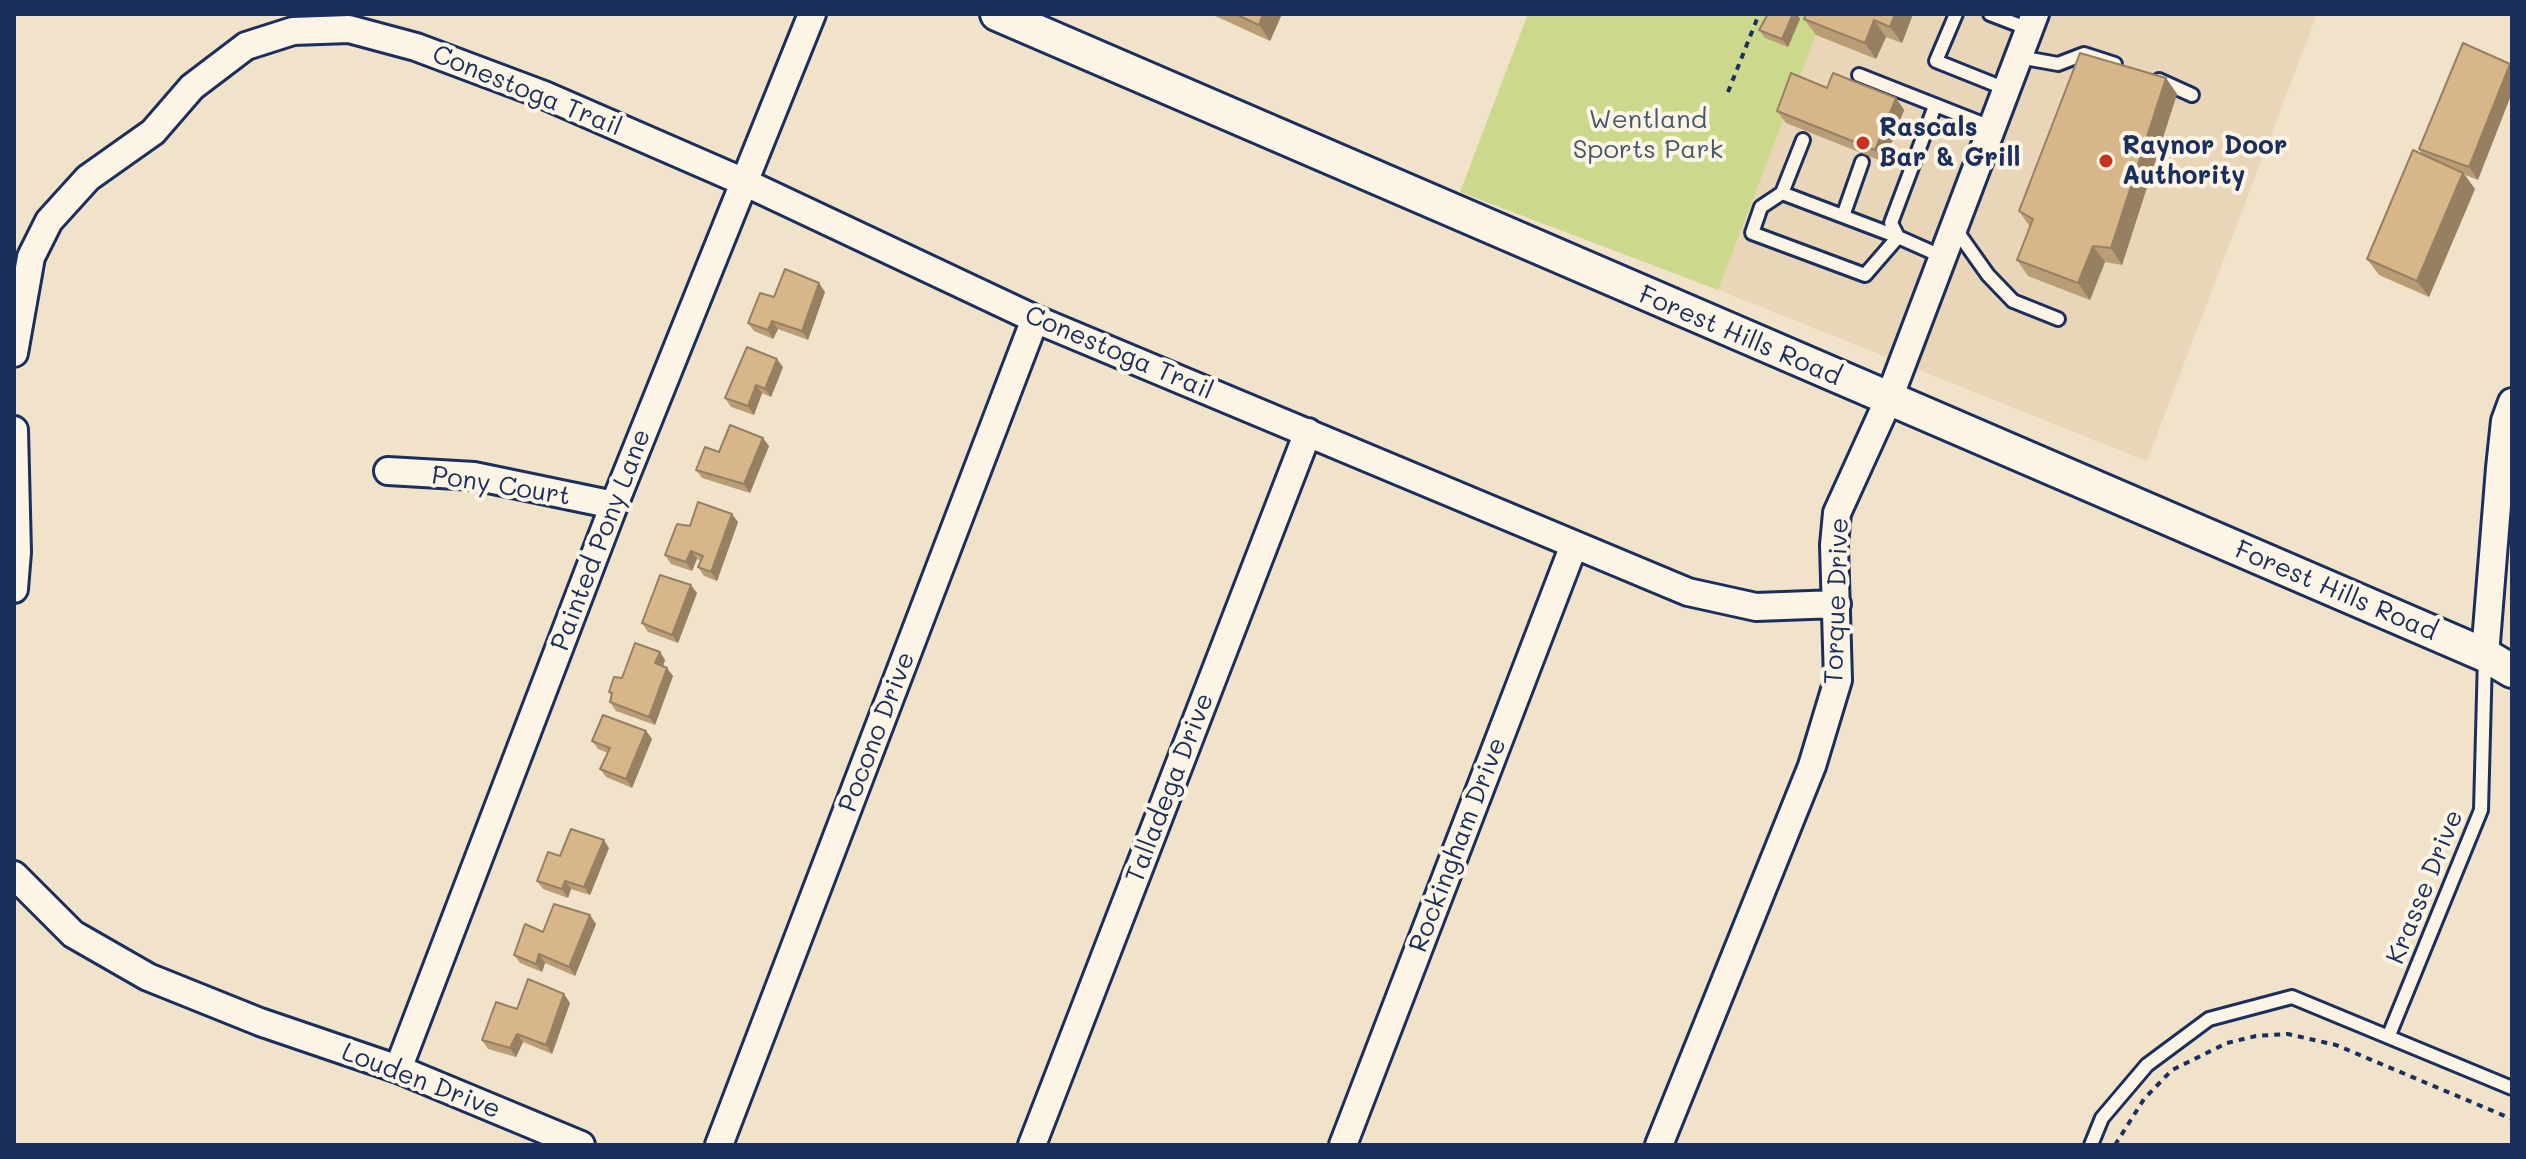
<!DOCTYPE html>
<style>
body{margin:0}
#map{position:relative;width:2526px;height:1159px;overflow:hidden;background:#f1e2ca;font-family:Mali,sans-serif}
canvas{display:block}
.frame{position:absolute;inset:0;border:16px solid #1b2f5e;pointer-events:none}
</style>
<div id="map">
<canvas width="2526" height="1159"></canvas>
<div class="frame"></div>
</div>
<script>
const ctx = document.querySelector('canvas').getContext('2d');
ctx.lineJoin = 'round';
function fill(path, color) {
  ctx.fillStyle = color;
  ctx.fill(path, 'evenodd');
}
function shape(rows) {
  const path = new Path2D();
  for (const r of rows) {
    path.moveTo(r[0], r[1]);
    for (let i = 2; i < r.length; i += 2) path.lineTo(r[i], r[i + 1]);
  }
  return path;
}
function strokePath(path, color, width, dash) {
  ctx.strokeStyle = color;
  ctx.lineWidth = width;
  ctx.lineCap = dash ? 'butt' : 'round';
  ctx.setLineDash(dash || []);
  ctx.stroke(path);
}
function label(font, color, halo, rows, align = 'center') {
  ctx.font = font + ' Mali,sans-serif';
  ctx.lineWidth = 8;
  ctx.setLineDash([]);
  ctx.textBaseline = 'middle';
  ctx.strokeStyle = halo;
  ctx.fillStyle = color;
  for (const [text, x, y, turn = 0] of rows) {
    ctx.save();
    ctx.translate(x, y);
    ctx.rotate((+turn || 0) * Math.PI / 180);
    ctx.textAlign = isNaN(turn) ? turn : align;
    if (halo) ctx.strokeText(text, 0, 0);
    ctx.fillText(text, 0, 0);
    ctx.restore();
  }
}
fill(shape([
 [1824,14,2317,14,2147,461,1718,290]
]), '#e9d5b7');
fill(shape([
 [1528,14,1824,14,1718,290,1460,192]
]), '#ccd88b');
const service = shape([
 [1956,14,1936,61,2006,89],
 [1990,14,2029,29],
 [2019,57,2058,64,2084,54,2115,64],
 [1859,75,1991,127],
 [2159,80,2192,95],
 [1782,193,1803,140],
 [1843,216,1862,162],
 [1954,227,1988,275,2013,301,2058,319],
 [1898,237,1865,275,1752,233,1761,207,1782,193,1898,237,1943,257],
 [1898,237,1891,223,1935,106],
 [2389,1035,2481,810,2485,657],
 [2091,1145,2102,1118,2147,1065,2209,1019,2292,997,2512,1088]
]);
const minor = shape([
 [14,353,31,257,49,221,88,178,153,132,192,87,246,46,293,31,349,29,416,47,544,95,744,182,1035,319,1688,592,1756,607,1837,604],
 [14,430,17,552,14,589],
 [388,471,474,476,614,505],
 [2485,655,2500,468,2505,421,2512,402],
 [14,875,73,934,148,977,260,1022,398,1069,581,1145],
 [398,1069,614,505,812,14],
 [719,1145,1035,319],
 [1032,1145,1308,432],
 [1343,1145,1574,545],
 [1659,1145,1812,766,1838,680,1834,545,1837,513,1888,401,2035,14]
]);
const tertiary = shape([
 [997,14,2485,655,2512,671]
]);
strokePath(service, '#1b2f5e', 18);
strokePath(minor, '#1b2f5e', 32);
strokePath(tertiary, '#1b2f5e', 38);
strokePath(shape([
 [1728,92,1759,14],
 [2115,1145,2144,1099,2172,1070,2227,1043,2256,1036,2288,1034,2336,1045,2512,1119]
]), '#1b2f5e', 4, [6, 6]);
strokePath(service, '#fcf5e5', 12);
strokePath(minor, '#fcf5e5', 26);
strokePath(tertiary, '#fcf5e5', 32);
fill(shape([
 [1211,14,1282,14,1270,41],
 [1768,14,1797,14,1800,19,1788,47,1765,38,1759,30],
 [1913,14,1902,43,1886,37,1876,59,1816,35,1804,19],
 [2463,43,2478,180,2465,175,2475,189,2429,297,2379,275,2367,259,2423,155,2419,149],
 [2166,78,2177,94,2122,265,2105,262,2090,300,2028,276,2017,260,2030,227,2019,211],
 [1827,88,1896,98,1904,110,1884,162,1786,123,1777,111],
 [825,292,808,340,778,329,773,339,754,331,748,323,774,297],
 [783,367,771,397,762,393,754,415,731,407,725,398],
 [769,446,750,493,702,478,696,470,719,452],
 [738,522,717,581,704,576,698,567,701,561,697,559,692,571,671,564,665,555,690,526],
 [697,593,678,643,648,632,642,623],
 [660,652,665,660,663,666,673,676,655,725,616,711,610,702,612,696,609,692,622,678],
 [646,731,652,739,632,788,606,777,600,769,608,753,598,749,592,741],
 [609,848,590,895,571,889,568,898,543,889,537,881,560,856],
 [596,924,575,976,545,963,542,972,520,963,514,955,543,932],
 [570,1003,552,1054,523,1042,516,1057,488,1049,482,1040,517,1009]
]), '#b99d77');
fill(shape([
 [1263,14,1282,14,1270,41,1259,25],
 [1793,14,1797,14,1800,19,1788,47,1782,39],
 [1895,14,1913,14,1902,43,1890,27],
 [1874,20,1886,37,1876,59,1865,43],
 [2510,64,2512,67,2512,93,2478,180,2469,167],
 [2166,78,2177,94,2122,265,2111,248],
 [1896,98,1904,110,1884,162,1875,150],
 [2463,173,2475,189,2429,297,2417,281],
 [2093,246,2105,262,2090,300,2078,283],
 [819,283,825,292,808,340,802,331],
 [772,321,778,329,773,339,768,330],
 [777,359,783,367,771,397,765,389],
 [756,385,762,393,754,415,748,406],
 [763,438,769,446,750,493,744,484],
 [732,514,738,522,717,581,711,572],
 [691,551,697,559,692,571,686,562],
 [691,585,697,593,678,643,672,635],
 [660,652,665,660,661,672,655,663],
 [667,668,673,676,655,725,649,717],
 [646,731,652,739,632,788,626,779],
 [604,840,609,848,590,895,584,887],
 [565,881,571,889,568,898,562,889],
 [590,915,596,924,575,976,569,967],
 [539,954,545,963,542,972,536,964],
 [564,994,570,1003,552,1054,546,1045],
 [517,1034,523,1042,516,1057,510,1048]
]), '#968061');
const building = shape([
 [1235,14,1263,14,1259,25,1235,14],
 [1768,14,1793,14,1782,39,1759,30,1768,14],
 [1806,14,1895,14,1890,27,1874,20,1865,43,1804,19,1806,14],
 [2463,43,2510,64,2469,167,2419,149,2463,43],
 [2080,53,2166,78,2111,248,2093,246,2078,283,2017,260,2033,219,2019,211,2080,53],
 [1791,73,1827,88,1833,73,1896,98,1875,150,1777,111,1791,73],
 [2413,150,2463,173,2417,281,2367,259,2413,150],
 [785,269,819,283,802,331,772,321,768,330,748,323,760,293,774,297,785,269],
 [747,347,777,359,765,389,756,385,748,406,725,398,747,347],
 [730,425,763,438,744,484,696,470,705,447,719,452,730,425],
 [698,502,732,514,711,572,698,567,703,556,691,551,686,562,665,555,677,524,690,526,698,502],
 [660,575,691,585,672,635,642,623,660,575],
 [635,643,660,652,655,663,667,668,649,717,610,702,612,693,609,692,614,677,622,678,635,643],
 [603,715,646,731,626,779,600,769,610,748,592,741,603,715],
 [571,829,604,840,584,887,565,881,562,889,537,881,548,852,560,856,571,829],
 [554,904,590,915,569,967,539,954,536,964,514,955,525,924,543,932,554,904],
 [528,979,564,994,546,1045,517,1034,510,1048,482,1040,496,1002,517,1009,528,979]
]);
fill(building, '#d7b78a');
strokePath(building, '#968061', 2);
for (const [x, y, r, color] of [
 [1863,143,8,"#c8321e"],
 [2106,161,8,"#c8321e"]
]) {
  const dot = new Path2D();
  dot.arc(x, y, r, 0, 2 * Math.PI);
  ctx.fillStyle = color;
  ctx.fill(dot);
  strokePath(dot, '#fcf5e5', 3);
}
label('26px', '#1b2f5e', '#fcf5e5', [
 ["Conestoga Trail",527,91,22],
 ["Forest Hills Road",1740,336,23],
 ["Conestoga Trail",1119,353,23],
 ["Pony Court",501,486,9],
 ["Painted Pony Lane",601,540,-69],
 ["Forest Hills Road",2336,591,23],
 ["Torque Drive",1837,601,-88],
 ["Pocono Drive",877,732,-69],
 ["Talladega Drive",1170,788,-69],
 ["Rockingham Drive",1458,845,-69],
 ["Krasse Drive",2425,887,-68],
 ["Louden Drive",421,1081,21]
]);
label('26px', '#475969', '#fcf5e5', [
 ["Wentland",1648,120],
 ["Sports Park",1648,150]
]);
label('bold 26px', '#1b2f5e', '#fcf5e5', [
 ["Rascals",1879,128],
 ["Bar & Grill",1879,158],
 ["Raynor Door",2122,146],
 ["Authority",2122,176]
], 'left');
</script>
